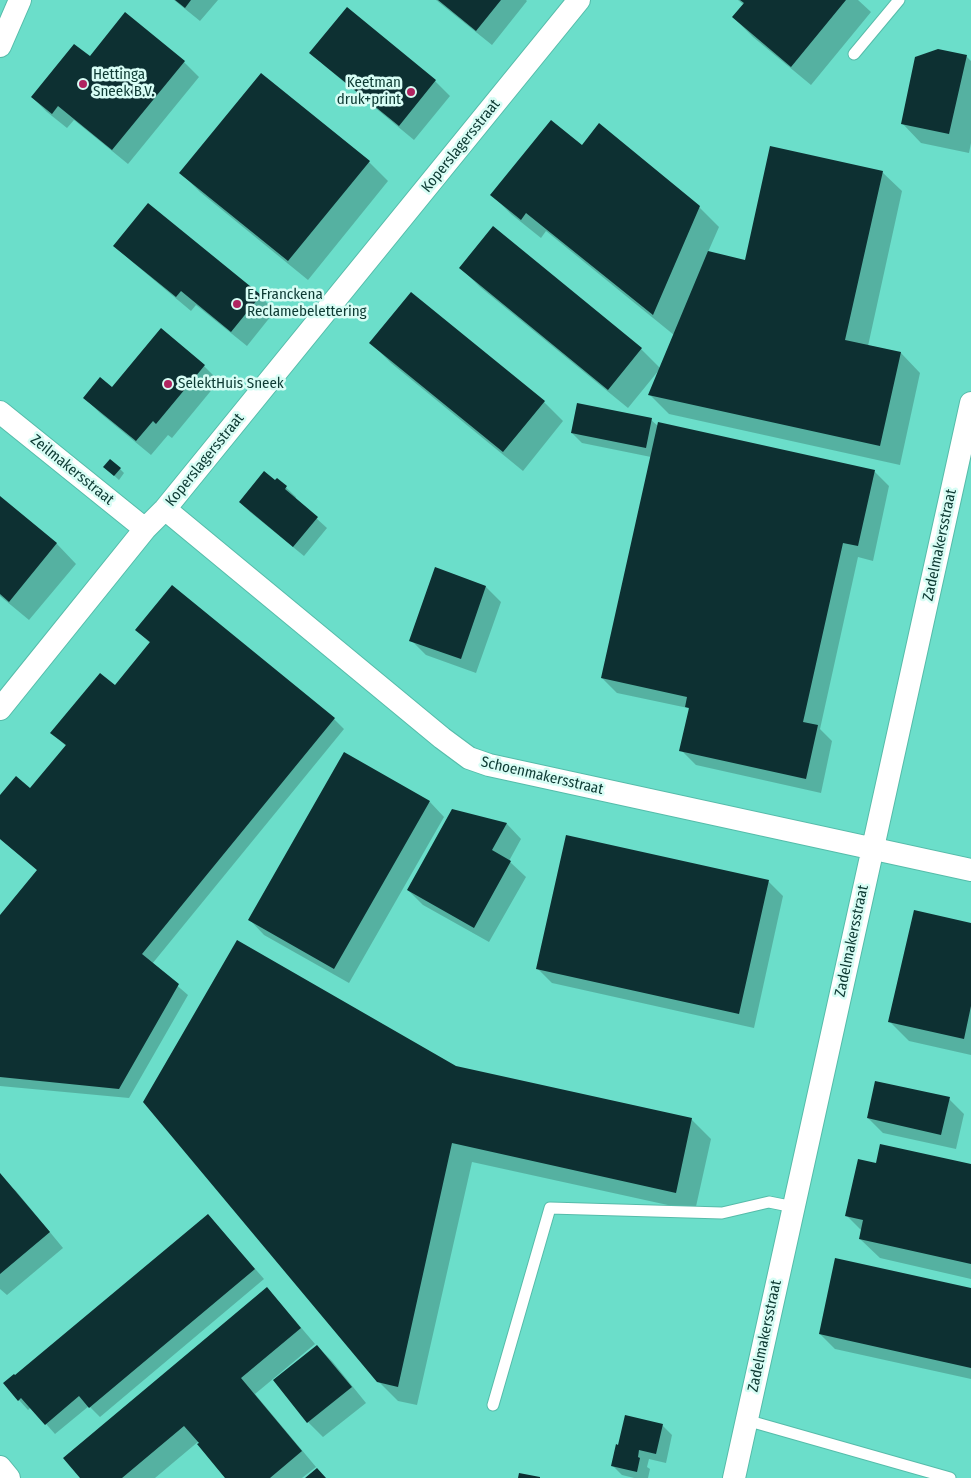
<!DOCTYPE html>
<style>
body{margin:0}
canvas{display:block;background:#84e9d6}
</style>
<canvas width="971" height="1478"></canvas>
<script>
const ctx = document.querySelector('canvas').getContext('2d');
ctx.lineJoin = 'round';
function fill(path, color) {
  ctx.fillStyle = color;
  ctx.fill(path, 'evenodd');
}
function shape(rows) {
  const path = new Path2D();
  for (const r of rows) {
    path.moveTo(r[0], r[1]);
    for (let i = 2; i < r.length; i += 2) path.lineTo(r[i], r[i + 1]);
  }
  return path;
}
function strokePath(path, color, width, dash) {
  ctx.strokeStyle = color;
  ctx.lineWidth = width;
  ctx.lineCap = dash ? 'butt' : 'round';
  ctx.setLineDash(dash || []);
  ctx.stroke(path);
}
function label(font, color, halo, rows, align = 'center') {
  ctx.font = font + ' "Fira Sans Condensed",sans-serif';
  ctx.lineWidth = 5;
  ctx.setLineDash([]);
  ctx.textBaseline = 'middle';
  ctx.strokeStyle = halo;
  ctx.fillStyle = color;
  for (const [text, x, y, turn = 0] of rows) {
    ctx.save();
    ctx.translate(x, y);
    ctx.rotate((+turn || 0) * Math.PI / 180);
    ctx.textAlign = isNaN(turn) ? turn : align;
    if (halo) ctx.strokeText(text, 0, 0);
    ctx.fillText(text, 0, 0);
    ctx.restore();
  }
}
fill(shape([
 [0,0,971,0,971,1478,0,1478]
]), '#6bdeca');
fill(shape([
 [174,0,218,0,200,21],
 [436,0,526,0,527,1,492,45],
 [738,0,858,0,871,12,811,85,753,37,733,17,744,5],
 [347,9,435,81,450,96,414,140,326,67,311,52],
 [966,56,971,61,971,143,969,153,921,143,902,123],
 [90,58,184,62,199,77,128,164,74,120,67,128,47,112,32,97],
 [582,146,699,207,719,227,708,252,746,261,882,172,902,191,868,346,901,353,920,373,900,465,669,414,650,395,659,370,628,408,480,287,461,268,493,228,641,349,661,369,674,335,546,231,541,238,511,214,492,195],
 [369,162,388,181,308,280,200,192,181,173],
 [115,245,260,296,275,311,247,346,196,305,191,311,130,260],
 [371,343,544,402,563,421,523,471,391,363],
 [204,366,219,381,172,438,168,435,151,455,100,413,85,398,113,389],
 [651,420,658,426,874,471,889,486,873,561,858,557,820,729,832,741,821,793,696,765,681,750,690,710,688,708,617,693,602,678,651,457,582,443,572,433],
 [120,469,124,473,119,480,109,471],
 [277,479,296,497,295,499,327,528,304,556,250,512,240,502,275,482],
 [0,497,57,544,76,564,29,620,0,596],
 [435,569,486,587,501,602,476,673,426,655,411,640],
 [137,630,334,719,344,729,152,964,188,995,129,1098,0,1086,0,917,38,871,0,839,0,797,30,790,66,746,52,733,115,687,150,643],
 [430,802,444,817,349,983,264,935,250,920],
 [452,810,507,824,521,839,509,861,526,877,489,942,423,905,408,890],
 [768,881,783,896,754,1028,552,983,537,968],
 [971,924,971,1055,909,1041,890,1022],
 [456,1067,691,1119,711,1139,695,1211,472,1162,417,1405,398,1401,378,1381],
 [949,1099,964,1114,956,1149,883,1133,868,1118],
 [877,1165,971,1165,971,1279,880,1258,860,1239,862,1231,846,1215],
 [0,1176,16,1191,63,1248,7,1295,0,1289],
 [208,1215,264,1279,100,1417,89,1406,55,1434,31,1407,28,1410,19,1400,15,1377],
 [267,1289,281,1304,315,1344,255,1394,316,1467,302,1478,227,1478,199,1441,155,1478,81,1478],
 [971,1290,971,1379,835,1349,820,1334],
 [317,1346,332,1361,366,1403,323,1437,308,1422],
 [662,1425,672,1435,666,1463,649,1459,647,1467,650,1469,648,1478,634,1478,622,1475,612,1465,619,1446]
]), '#0003');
fill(shape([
 [175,0,191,0,185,8],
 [438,0,501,0,476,31],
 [740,0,846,0,791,67,732,17,744,3],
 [347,7,436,80,399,126,309,53],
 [125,12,185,61,112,150,58,106,52,114,31,97,74,44,90,56],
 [938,49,967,55,949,134,901,124,915,57],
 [261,73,370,161,288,261,179,173],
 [551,120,582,145,599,123,700,206,653,315,526,213,521,220,490,195],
 [770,146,883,171,845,340,901,352,880,446,648,395,708,251,745,260],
 [148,203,261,295,231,332,181,291,176,297,113,246],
 [493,226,642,348,608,390,459,268],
 [411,292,545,401,503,452,369,343],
 [161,328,205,365,156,424,153,421,136,441,83,398,100,377,112,387],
 [577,403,652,418,646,448,571,433],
 [658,422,875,470,858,546,843,543,803,722,818,725,806,779,679,751,689,708,685,707,687,697,601,678],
 [110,459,121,468,114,476,103,467],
 [264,471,275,480,277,478,287,486,285,489,318,517,293,547,239,502],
 [0,496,57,543,9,602,0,594],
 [435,567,486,586,461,659,409,641],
 [172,585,335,718,142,954,179,984,119,1089,0,1077,0,915,37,870,0,839,0,795,16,776,30,788,66,745,50,733,100,673,115,685,150,642,135,630],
 [344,752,430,801,334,969,248,920],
 [452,809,507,823,492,850,511,861,474,928,407,890],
 [566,835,769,880,739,1014,536,969],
 [914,910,971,923,971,1006,964,1039,888,1022],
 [237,940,456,1066,692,1118,676,1193,452,1143,398,1387,377,1382,143,1102],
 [875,1081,950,1097,941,1135,867,1118],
 [880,1144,971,1164,971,1264,859,1239,863,1220,845,1216,858,1159,876,1163],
 [0,1173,50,1232,0,1274],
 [208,1214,255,1269,89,1408,79,1396,45,1425,21,1398,18,1401,3,1383,14,1374,15,1375],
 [835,1258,971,1288,971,1368,819,1334],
 [267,1287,301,1328,241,1378,302,1451,270,1478,225,1478,197,1444,199,1443,184,1426,122,1478,80,1478,63,1458],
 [317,1345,352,1387,307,1423,273,1380],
 [625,1415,663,1424,656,1454,639,1450,638,1457,640,1458,637,1472,611,1466,616,1444,618,1445],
 [317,1468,326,1478,305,1478],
 [519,1473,540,1477,540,1478,518,1478]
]), '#0d3032');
const lane = shape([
 [854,54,899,0],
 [493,1405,550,1208,722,1213,769,1202,794,1207],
 [746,1420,950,1478]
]);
const street = shape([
 [0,46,20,0],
 [0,412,145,529],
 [165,509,442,738,469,758,489,765,971,870],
 [0,709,145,529,165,509,579,0],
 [0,1467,9,1478],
 [734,1478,971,403]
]);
strokePath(lane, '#56bcaa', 13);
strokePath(street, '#56bcaa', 24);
strokePath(lane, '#fff', 11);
strokePath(street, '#fff', 22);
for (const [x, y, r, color] of [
 [83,84,5,"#b02460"],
 [411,92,5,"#b02460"],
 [237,304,5,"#b02460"],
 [168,384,5,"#b02460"]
]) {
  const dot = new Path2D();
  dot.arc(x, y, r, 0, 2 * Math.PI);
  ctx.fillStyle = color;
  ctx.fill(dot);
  strokePath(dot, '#d8fdf5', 2);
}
label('15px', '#0d3a33', '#d8fdf5', [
 ["Hettinga",93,75],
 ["Sneek B.V.",93,92],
 ["Keetman",401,83,"right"],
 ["druk+print",401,100,"right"],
 ["E. Franckena",247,295],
 ["Reclamebelettering",247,312],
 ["SelektHuis Sneek",178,384]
], 'left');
label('15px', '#0d3a33', '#d8fdf5', [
 ["Koperslagersstraat",461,146,-51],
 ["Koperslagersstraat",205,460,-51],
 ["Zeilmakersstraat",72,470,39],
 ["Zadelmakersstraat",940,545,-78],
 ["Schoenmakersstraat",542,776,13],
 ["Zadelmakersstraat",852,941,-78],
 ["Zadelmakersstraat",765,1336,-78]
]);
</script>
